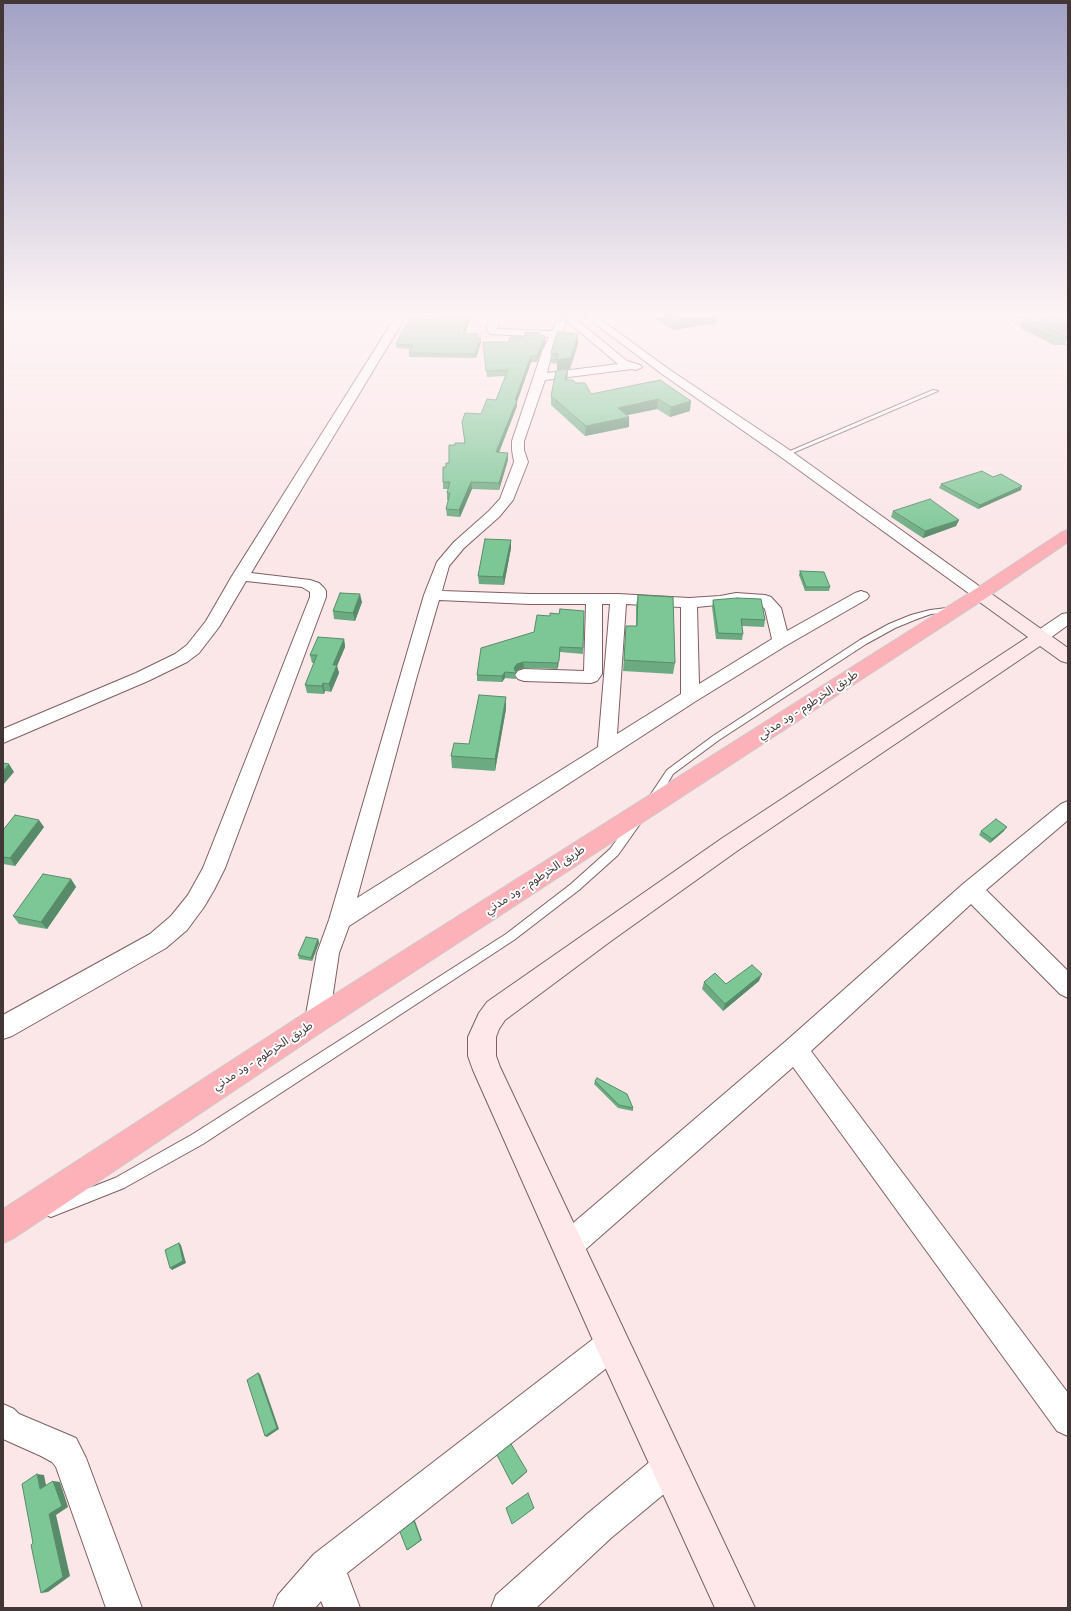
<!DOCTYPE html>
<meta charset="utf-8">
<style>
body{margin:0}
#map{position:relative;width:1071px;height:1611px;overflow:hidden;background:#fbe6e8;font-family:Arial,sans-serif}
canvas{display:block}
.frame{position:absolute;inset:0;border:4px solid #433637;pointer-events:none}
</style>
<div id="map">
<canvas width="1071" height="1611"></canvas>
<div class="frame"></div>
</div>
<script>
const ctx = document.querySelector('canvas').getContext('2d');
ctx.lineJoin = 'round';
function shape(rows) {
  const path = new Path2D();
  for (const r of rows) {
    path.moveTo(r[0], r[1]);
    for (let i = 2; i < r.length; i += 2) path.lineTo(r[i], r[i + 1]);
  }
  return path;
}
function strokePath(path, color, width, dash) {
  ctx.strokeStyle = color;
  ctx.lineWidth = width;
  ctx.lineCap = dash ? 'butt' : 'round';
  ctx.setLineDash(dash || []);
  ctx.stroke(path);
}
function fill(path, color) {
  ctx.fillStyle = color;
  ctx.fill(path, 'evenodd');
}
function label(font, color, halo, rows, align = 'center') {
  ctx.font = font + ' Arial,"Noto Sans Arabic",sans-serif';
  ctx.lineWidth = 4;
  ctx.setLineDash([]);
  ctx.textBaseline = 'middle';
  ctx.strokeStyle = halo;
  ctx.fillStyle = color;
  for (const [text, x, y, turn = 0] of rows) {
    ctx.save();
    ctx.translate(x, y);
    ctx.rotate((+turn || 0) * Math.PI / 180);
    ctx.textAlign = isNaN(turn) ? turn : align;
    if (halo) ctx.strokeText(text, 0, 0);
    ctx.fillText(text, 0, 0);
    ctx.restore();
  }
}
const lane = shape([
 [933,390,938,391,788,455,783,454,933,390],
 [955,607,958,607,958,611,931,614,917,619,895,628,866,644,719,740,673,774,656,803,648,803,647,800,667,770,713,736,860,640,889,624,911,615,930,610,955,607],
 [637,817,641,818,642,821,618,855,579,890,514,940,203,1144,124,1188,51,1217,46,1215,44,1210,46,1205,115,1178,193,1134,506,934,571,884,610,849,633,818,637,817]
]);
const street = shape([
 [396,316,406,316,251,573,310,580,319,583,324,588,326,591,326,597,225,868,214,890,204,907,187,930,166,948,12,1036,3,1039,3,1015,150,934,171,916,188,895,203,868,310,597,310,592,302,587,246,581,219,627,199,653,187,662,148,681,3,743,3,729,136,673,175,654,187,645,206,621,232,576,396,316],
 [490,316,500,316,497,329,552,331,557,321,565,321,566,323,552,352,547,373,618,364,561,316,572,316,627,361,640,365,642,367,636,370,632,369,545,380,524,441,524,450,528,462,513,500,499,517,464,548,449,566,442,591,530,594,618,594,689,598,720,596,736,593,765,595,771,597,781,608,787,631,855,593,861,591,867,593,869,596,867,599,787,645,696,701,349,926,339,953,329,1020,326,1028,317,1031,308,1028,305,1020,317,953,329,920,424,595,437,562,454,542,489,511,500,499,514,462,512,450,512,441,542,352,549,337,490,334,486,329,490,316],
 [439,600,530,604,586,604,584,671,524,669,518,671,515,675,518,679,524,681,591,683,597,681,602,674,602,604,610,604,598,747,357,898,417,676,439,600],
 [736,603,760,604,765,609,772,639,699,684,697,607,736,603],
 [626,604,681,607,681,694,617,734,626,604],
 [585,316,596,316,670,370,791,451,986,591,988,594,986,597,980,599,974,597,781,457,662,374,585,316],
 [1006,316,1019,316,1068,338,1068,345,1007,318,1006,316],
 [1068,613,1068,625,1046,641,1040,642,1034,641,1032,637,1034,633,1062,614,1068,613],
 [1068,801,1068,820,986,890,1068,971,1068,998,1060,994,971,904,811,1051,1068,1393,1068,1436,1057,1431,793,1067,578,1256,568,1260,558,1256,554,1246,558,1236,786,1041,963,884,1061,804,1068,801],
 [612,1329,623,1333,627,1344,623,1355,347,1573,360,1608,324,1608,321,1601,315,1608,273,1608,278,1595,314,1554,601,1333,612,1329],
 [3,1404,14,1409,19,1414,76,1438,86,1458,142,1608,106,1608,56,1467,52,1462,41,1456,3,1439,3,1404],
 [670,1450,682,1455,687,1467,682,1479,611,1538,536,1608,491,1608,496,1595,587,1514,658,1455,670,1450]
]);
const secondary = shape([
 [980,589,986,590,1068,648,1068,663,1061,661,1040,646,737,851,611,941,505,1020,499,1029,496,1037,496,1056,500,1067,755,1608,715,1608,600,1356,473,1070,468,1056,468,1037,479,1013,487,1002,721,839,1028,637,974,598,971,594,974,590,980,589]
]);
const highway = shape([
 [1068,530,1068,542,986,598,326,1029,14,1238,3,1243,3,1209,308,1011,974,590,1062,532,1068,530]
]);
strokePath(lane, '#7e6063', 2);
strokePath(street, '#7e6063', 2);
strokePath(secondary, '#7e6063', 2);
strokePath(highway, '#cecbcb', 2);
fill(lane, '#fff');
fill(street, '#fff');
fill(secondary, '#fee8ea');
fill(highway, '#fdb1b9');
fill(shape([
 [651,316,717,316,716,323,673,330],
 [1041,317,1068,321,1068,336,1038,323],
 [442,320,465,334,478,338,481,338,481,342,476,358,409,357,409,353,410,349,397,348,396,344],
 [1022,322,1067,338,1064,345,1054,345,1020,328],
 [540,335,545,342,537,362,531,362,517,402,517,406,499,453,508,453,508,460,499,490,472,489,460,517,447,516,446,509,449,500,447,500,447,493,448,489,443,489,443,482,446,467,449,463,455,445,464,443,481,414,496,400,505,376,487,377,483,342,509,342,524,337],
 [578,344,570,369,557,370,557,364,551,363,551,353],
 [568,369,567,380,575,383,591,394,660,380,690,411,670,417,657,409,627,415,629,427,585,436,551,405,551,396],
 [993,477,1021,490,978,509,939,488,941,484],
 [893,511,959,520,956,526,923,538,891,517],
 [511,540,511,548,504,585,479,584,478,576],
 [800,571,830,587,829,591,805,591,799,575],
 [638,595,675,663,673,674,623,671,626,626,636,626,636,606],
 [713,600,765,620,764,627,742,626,743,634,742,640,716,639,712,607],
 [362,602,355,621,334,619,333,611],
 [584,611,583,654,560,652,558,667,557,669,524,668,518,670,515,672,516,679,505,678,502,682,477,681,477,675,534,632,550,616,559,614],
 [344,639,345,647,337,666,339,673,331,692,325,691,324,694,307,693,305,685,314,663,312,663,310,655],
 [506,709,495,771,452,768,451,756,469,744],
 [44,827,15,866,3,864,3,830],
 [981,831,1004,831,990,843,979,835],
 [71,879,76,887,47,929,19,924,13,916],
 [318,939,319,943,312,961,299,959,298,955],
 [759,981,723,1011,702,989,704,982,726,984],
 [595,1081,633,1108,633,1111,618,1108,594,1084]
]), '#6cab81');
fill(shape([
 [470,316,472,316,463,338,463,334],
 [711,316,717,316,716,323,673,330,674,322],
 [578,334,578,344,570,369,557,370,557,360],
 [545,336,545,342,537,362,537,356],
 [481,338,481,342,476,358,475,354],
 [531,356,531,362,517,402,517,406,496,459,496,452],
 [568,369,567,379,564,389,565,380],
 [658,399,657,409,618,417,618,408],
 [691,401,690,411,670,417,671,407],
 [629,417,629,427,585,436,586,426],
 [508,453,508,460,499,490,499,483],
 [471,482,472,489,460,517,459,510],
 [1022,486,1021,490,978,509,980,505],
 [959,520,956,526,923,538,925,531],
 [511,540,511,548,504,585,503,577],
 [360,594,362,602,355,621,353,613],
 [344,639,345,647,337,666,339,673,331,692,329,684,333,665],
 [560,647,558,667,557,669,557,663],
 [523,662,524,668,518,670,515,673,514,668,517,664],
 [505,672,505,678,502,682,502,676],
 [323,683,325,691,324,694,322,686],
 [506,697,506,709,495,771,495,759],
 [9,764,14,772,3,785,3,771],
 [39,820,44,827,15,866,10,858],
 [1007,827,1004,831,990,843,992,839],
 [71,879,76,887,47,929,41,922],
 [318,939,319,943,312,961,311,958],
 [762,974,759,981,723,1011,725,1004],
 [179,1243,181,1245,186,1263,172,1270,170,1268],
 [258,1373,260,1374,279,1429,267,1437,265,1436],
 [527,1471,527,1472,512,1485,512,1484],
 [37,1474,44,1475,47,1490,40,1489],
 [53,1481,60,1482,68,1507,56,1515,70,1576,48,1592,41,1593],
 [414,1521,415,1521,422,1540,408,1550,407,1550]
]), '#588b69');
const building = shape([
 [444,316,470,316,463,334,478,334,476,338,481,338,475,354,409,353,413,345,396,344,410,318,442,320,444,316],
 [664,316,711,316,674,322,664,316],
 [1045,316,1058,316,1068,321,1068,329,1041,317,1045,316],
 [1026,320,1067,338,1057,338,1022,322,1026,320],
 [526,332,540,333,539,335,545,336,537,356,531,356,515,400,517,400,496,452,508,453,499,483,471,482,459,510,446,509,450,493,447,493,450,482,443,482,443,467,446,467,446,463,449,463,449,445,455,445,455,443,465,443,462,422,465,413,481,414,487,399,496,400,508,370,486,371,483,342,509,342,510,337,524,337,526,332],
 [558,332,578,334,571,358,557,360,558,354,551,353,554,342,558,332],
 [568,369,565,380,573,380,575,383,585,383,591,394,660,380,691,401,671,407,658,399,618,408,629,417,586,426,551,396,556,371,568,369],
 [982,471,993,477,1001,474,1022,486,980,505,941,484,982,471],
 [930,499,959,520,925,531,893,511,930,499],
 [485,539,511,540,503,577,478,576,485,539],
 [800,571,824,572,830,587,806,587,800,571],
 [340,593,360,594,353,613,333,611,340,593],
 [638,595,673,597,675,663,624,660,626,626,637,626,638,595],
 [737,598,761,599,765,620,741,619,743,634,718,633,713,600,737,598],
 [560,609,584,611,583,648,560,647,559,661,557,663,523,662,517,664,514,668,516,673,505,672,502,676,477,675,481,648,534,632,537,615,550,616,550,613,559,614,560,609],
 [318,637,344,639,333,665,337,665,329,684,323,683,322,686,305,685,317,655,310,655,318,637],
 [479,695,506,697,495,759,451,756,454,743,469,744,479,695],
 [3,763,9,764,3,771,3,763],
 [15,815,39,820,10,858,3,857,3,830,15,815],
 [996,819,1007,827,992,839,981,831,996,819],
 [43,874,71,879,41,922,13,916,43,874],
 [306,937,318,939,311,958,298,955,306,937],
 [752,965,762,974,725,1004,704,982,715,973,726,984,752,965],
 [597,1078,627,1094,633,1108,619,1105,595,1081,597,1078],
 [179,1243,183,1261,170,1268,165,1250,179,1243],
 [258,1373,277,1428,265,1436,247,1380,258,1373],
 [511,1444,527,1471,512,1484,497,1455,511,1444],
 [37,1474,40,1489,53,1481,62,1506,49,1514,63,1577,41,1593,31,1545,33,1543,22,1484,37,1474],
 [528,1493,534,1508,512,1524,506,1508,528,1493],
 [414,1521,421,1540,407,1550,400,1532,414,1521]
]);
fill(building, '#7dc796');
strokePath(building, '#588b69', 1);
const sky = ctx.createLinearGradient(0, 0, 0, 541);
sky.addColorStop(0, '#a1a1c4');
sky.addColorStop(0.58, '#fdf4f5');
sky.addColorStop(1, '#fdf4f500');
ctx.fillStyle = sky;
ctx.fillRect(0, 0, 1071, 541);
label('12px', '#433637', '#fff', [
 ["طريق الخرطوم - ود مدني",808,705,-33],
 ["طريق الخرطوم - ود مدني",535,880,-33],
 ["طريق الخرطوم - ود مدني",263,1056,-33]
]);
</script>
